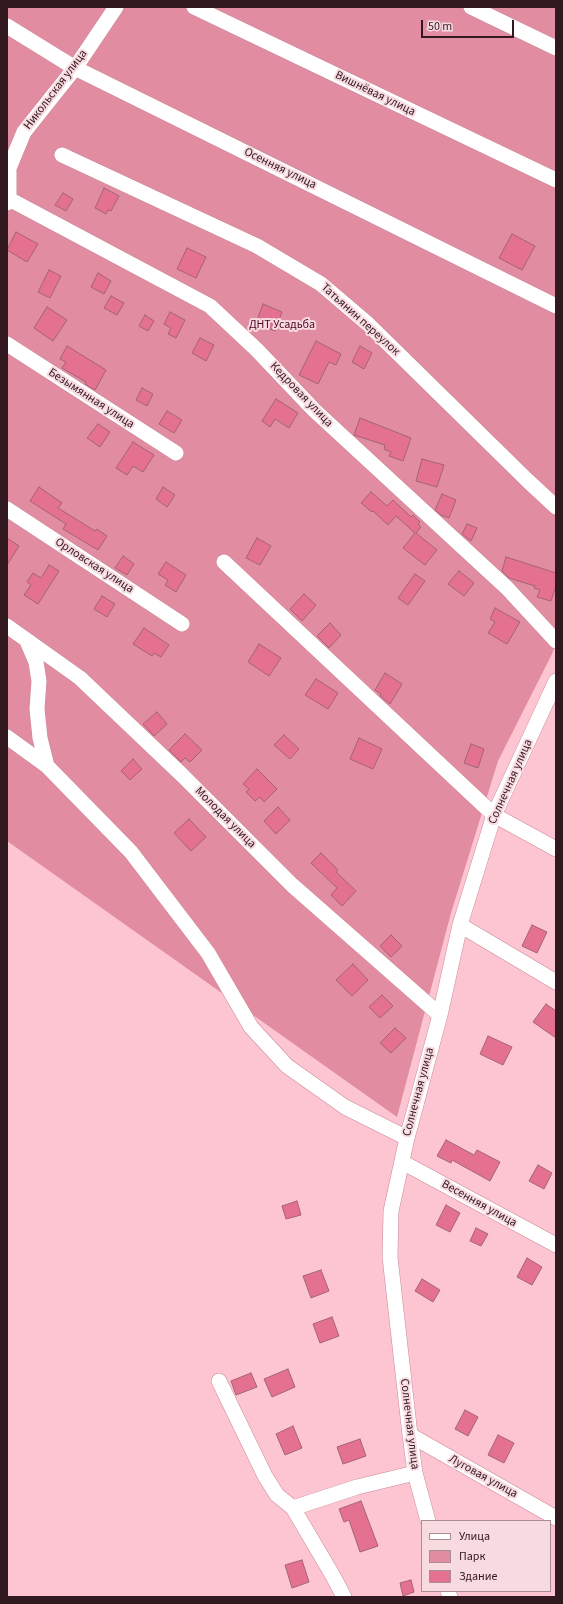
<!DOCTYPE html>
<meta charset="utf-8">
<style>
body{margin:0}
#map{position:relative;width:563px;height:1604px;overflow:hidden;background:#fdc5d1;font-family:"Source Sans 3",sans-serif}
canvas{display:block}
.frame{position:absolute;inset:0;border:8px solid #32191f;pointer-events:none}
.legend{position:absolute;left:421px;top:1520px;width:130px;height:72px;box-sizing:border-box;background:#f7dbe0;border:1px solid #a88d93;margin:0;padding:5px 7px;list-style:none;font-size:12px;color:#32191f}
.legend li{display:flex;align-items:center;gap:8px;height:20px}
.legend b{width:20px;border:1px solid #a88d93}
.scale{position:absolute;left:421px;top:20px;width:93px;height:18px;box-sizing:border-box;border:2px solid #32191f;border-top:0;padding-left:5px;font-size:12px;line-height:14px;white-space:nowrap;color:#32191f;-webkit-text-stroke:3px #f7dbe0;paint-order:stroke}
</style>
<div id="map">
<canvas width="563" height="1604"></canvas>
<div class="frame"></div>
<ul class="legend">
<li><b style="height:5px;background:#fff"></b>Улица</li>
<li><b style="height:11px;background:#e28ca1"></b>Парк</li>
<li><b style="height:11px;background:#e57191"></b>Здание</li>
</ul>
<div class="scale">50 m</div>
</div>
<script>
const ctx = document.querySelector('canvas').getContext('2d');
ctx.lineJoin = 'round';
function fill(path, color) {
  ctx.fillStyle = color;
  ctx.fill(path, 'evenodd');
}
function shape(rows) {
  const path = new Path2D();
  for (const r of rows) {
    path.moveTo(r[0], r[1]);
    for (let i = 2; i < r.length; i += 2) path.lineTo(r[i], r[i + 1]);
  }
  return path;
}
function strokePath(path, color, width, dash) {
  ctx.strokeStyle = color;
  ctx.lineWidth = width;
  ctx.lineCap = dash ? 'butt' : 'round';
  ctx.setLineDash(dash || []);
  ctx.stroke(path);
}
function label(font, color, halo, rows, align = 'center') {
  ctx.font = font + ' "Source Sans 3",sans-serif';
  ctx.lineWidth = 4;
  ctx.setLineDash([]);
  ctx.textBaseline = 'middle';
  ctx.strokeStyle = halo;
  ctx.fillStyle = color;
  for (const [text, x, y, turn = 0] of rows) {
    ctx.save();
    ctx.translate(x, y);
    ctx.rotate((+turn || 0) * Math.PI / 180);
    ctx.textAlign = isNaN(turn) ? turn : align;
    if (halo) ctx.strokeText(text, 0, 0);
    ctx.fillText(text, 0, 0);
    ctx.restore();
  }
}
fill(shape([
 [7,7,556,7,556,642,552,654,498,761,451,913,397,1117,7,841]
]), '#e28ca1');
const building = shape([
 [104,188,119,196,111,211,108,210,106,214,95,208,104,188],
 [63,193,73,199,66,211,55,205,63,193],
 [16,232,38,244,27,262,7,250,16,232],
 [512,234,535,246,522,270,499,258,512,234],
 [187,248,206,257,196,278,177,269,187,248],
 [49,270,61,276,50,298,38,292,49,270],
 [98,273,111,281,104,294,91,287,98,273],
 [111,296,124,303,117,315,104,308,111,296],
 [263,304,282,312,275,331,256,323,263,304],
 [47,307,67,320,53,341,34,328,47,307],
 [170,312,185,320,176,338,168,334,171,328,164,324,170,312],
 [145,315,154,321,148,331,139,326,145,315],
 [200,338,214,345,206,361,192,353,200,338],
 [316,341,341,354,336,365,329,362,318,384,299,375,316,341],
 [67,346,106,370,95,390,85,384,86,382,62,368,66,362,60,359,67,346],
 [360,346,372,353,364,369,352,362,360,346],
 [142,388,153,394,147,406,136,400,142,388],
 [276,399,298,413,289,428,275,419,270,427,262,421,276,399],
 [167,411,182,420,174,433,159,424,167,411],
 [360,418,411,438,403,461,389,456,391,452,384,449,385,445,354,435,360,418],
 [98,424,110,432,100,447,87,438,98,424],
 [133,442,154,455,143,472,133,466,127,475,116,468,133,442],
 [422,459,444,465,437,487,416,481,422,459],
 [39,487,62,503,58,508,95,531,97,529,107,536,98,550,63,529,66,524,30,501,39,487],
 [163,487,175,495,167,507,156,499,163,487],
 [371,492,387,506,393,500,411,517,413,515,420,522,418,524,421,527,416,533,437,550,425,565,403,548,415,533,396,516,388,525,373,511,372,512,361,503,371,492],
 [442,494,456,500,449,518,441,515,435,510,442,494],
 [467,524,477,528,471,541,462,534,467,524],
 [7,538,19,546,7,565,7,538],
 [257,538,271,546,260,565,246,558,257,538],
 [123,556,134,564,127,575,115,568,123,556],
 [506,557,556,573,556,586,551,601,537,597,540,590,534,588,535,586,509,578,502,571,506,557],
 [166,562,186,575,176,592,165,585,168,580,158,574,166,562],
 [49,565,59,571,38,604,24,595,31,585,27,582,33,573,41,578,49,565],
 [459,571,474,583,464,596,448,584,459,571],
 [415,574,425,581,408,605,398,598,415,574],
 [304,594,316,605,302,621,290,609,304,594],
 [102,596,115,604,107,617,94,609,102,596],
 [495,608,520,622,507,644,488,633,495,622,490,619,495,608],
 [330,623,341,635,329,648,317,636,330,623],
 [144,628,169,645,161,657,154,653,152,656,133,644,144,628],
 [259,644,281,658,269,676,248,662,259,644],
 [385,673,402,684,390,704,380,696,381,694,375,690,385,673],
 [316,679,338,693,328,709,305,695,316,679],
 [157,712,167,724,154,736,143,724,157,712],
 [185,734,202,750,190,762,185,758,181,762,169,750,185,734],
 [284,735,299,749,290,759,274,745,284,735],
 [359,738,382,749,373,769,350,759,359,738],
 [471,744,484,749,478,768,464,763,471,744],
 [133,759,142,769,130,780,121,771,133,759],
 [257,769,277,789,264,802,260,797,255,801,246,792,249,789,243,784,257,769],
 [278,807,290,820,276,834,264,821,278,807],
 [189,819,206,837,191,851,174,833,189,819],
 [321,853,338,870,336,872,356,891,342,906,331,895,337,888,311,863,321,853],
 [532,925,547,932,537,953,522,946,532,925],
 [391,935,402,946,391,957,380,946,391,935],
 [353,964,368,980,352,996,336,980,353,964],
 [382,995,393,1006,380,1018,369,1007,382,995],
 [546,1004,556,1011,556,1038,533,1022,546,1004],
 [395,1028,406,1038,391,1053,380,1043,395,1028],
 [488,1036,512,1047,503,1065,480,1054,488,1036],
 [446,1140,474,1155,477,1150,500,1162,490,1181,452,1160,451,1163,437,1156,446,1140],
 [538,1165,552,1173,544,1189,529,1181,538,1165],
 [297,1201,301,1215,286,1219,282,1206,297,1201],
 [446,1205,460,1213,450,1232,436,1225,446,1205],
 [476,1228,488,1234,481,1246,470,1241,476,1228],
 [527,1258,542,1267,532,1285,517,1277,527,1258],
 [321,1270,329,1291,311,1298,303,1276,321,1270],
 [422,1279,440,1290,433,1302,415,1291,422,1279],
 [332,1317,339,1336,320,1343,313,1324,332,1317],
 [288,1369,295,1387,272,1397,264,1379,288,1369],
 [251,1373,257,1387,236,1395,231,1381,251,1373],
 [465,1410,478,1417,468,1436,455,1429,465,1410],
 [293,1426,302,1448,285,1455,276,1434,293,1426],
 [498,1435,514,1443,504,1463,488,1455,498,1435],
 [360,1439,366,1456,343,1464,337,1447,360,1439],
 [361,1501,378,1546,360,1552,349,1520,344,1522,339,1509,361,1501],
 [302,1560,309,1582,292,1588,285,1565,302,1560],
 [411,1580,414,1592,403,1596,400,1583,411,1580]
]);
fill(building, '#e57191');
strokePath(building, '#a26473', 1);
const minor = shape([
 [194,7,556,180],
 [471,7,556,48],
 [7,26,75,68,556,306],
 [62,155,257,246,321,284,368,324,527,480,556,507],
 [9,199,210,306,257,350,314,410,507,588,556,641],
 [7,203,9,199,9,168,24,132,75,68,116,7],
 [7,344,176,453],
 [7,509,182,624],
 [224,562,494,815,556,849],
 [7,626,80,678,182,775,292,885,440,1015],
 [27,641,36,662,39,681,37,709,40,738,47,766],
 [7,737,47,766,131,852,208,953,251,1027,287,1066,345,1107,407,1138],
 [460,925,556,982],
 [402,1162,556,1245],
 [219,1381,265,1476,277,1495,293,1508,333,1576,344,1597],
 [410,1435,556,1518],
 [293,1508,357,1487,415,1473],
 [428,1521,415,1473,410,1435,390,1257,391,1211,407,1138,440,1015,460,925,494,815,556,681],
 [448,1591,450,1597]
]);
strokePath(minor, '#ca8998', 16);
strokePath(minor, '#fff', 15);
label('12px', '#32191f', '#f7dbe0', [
 ["Никольская улица",56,90,-53],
 ["Вишнёвая улица",375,94,26],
 ["Осенняя улица",280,169,26],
 ["Татьянин переулок",360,320,42],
 ["Кедровая улица",301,395,46],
 ["Безымянная улица",91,399,33],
 ["Орловская улица",94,566,33],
 ["Солнечная улица",511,782,-66],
 ["Молодая улица",225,818,45],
 ["Солнечная улица",419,1092,-75],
 ["Весенняя улица",479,1204,29],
 ["Солнечная улица",409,1424,83],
 ["Луговая улица",483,1477,29]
]);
label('12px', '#500623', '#f7dbe0', [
 ["ДНТ Усадьба",282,325]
]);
</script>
